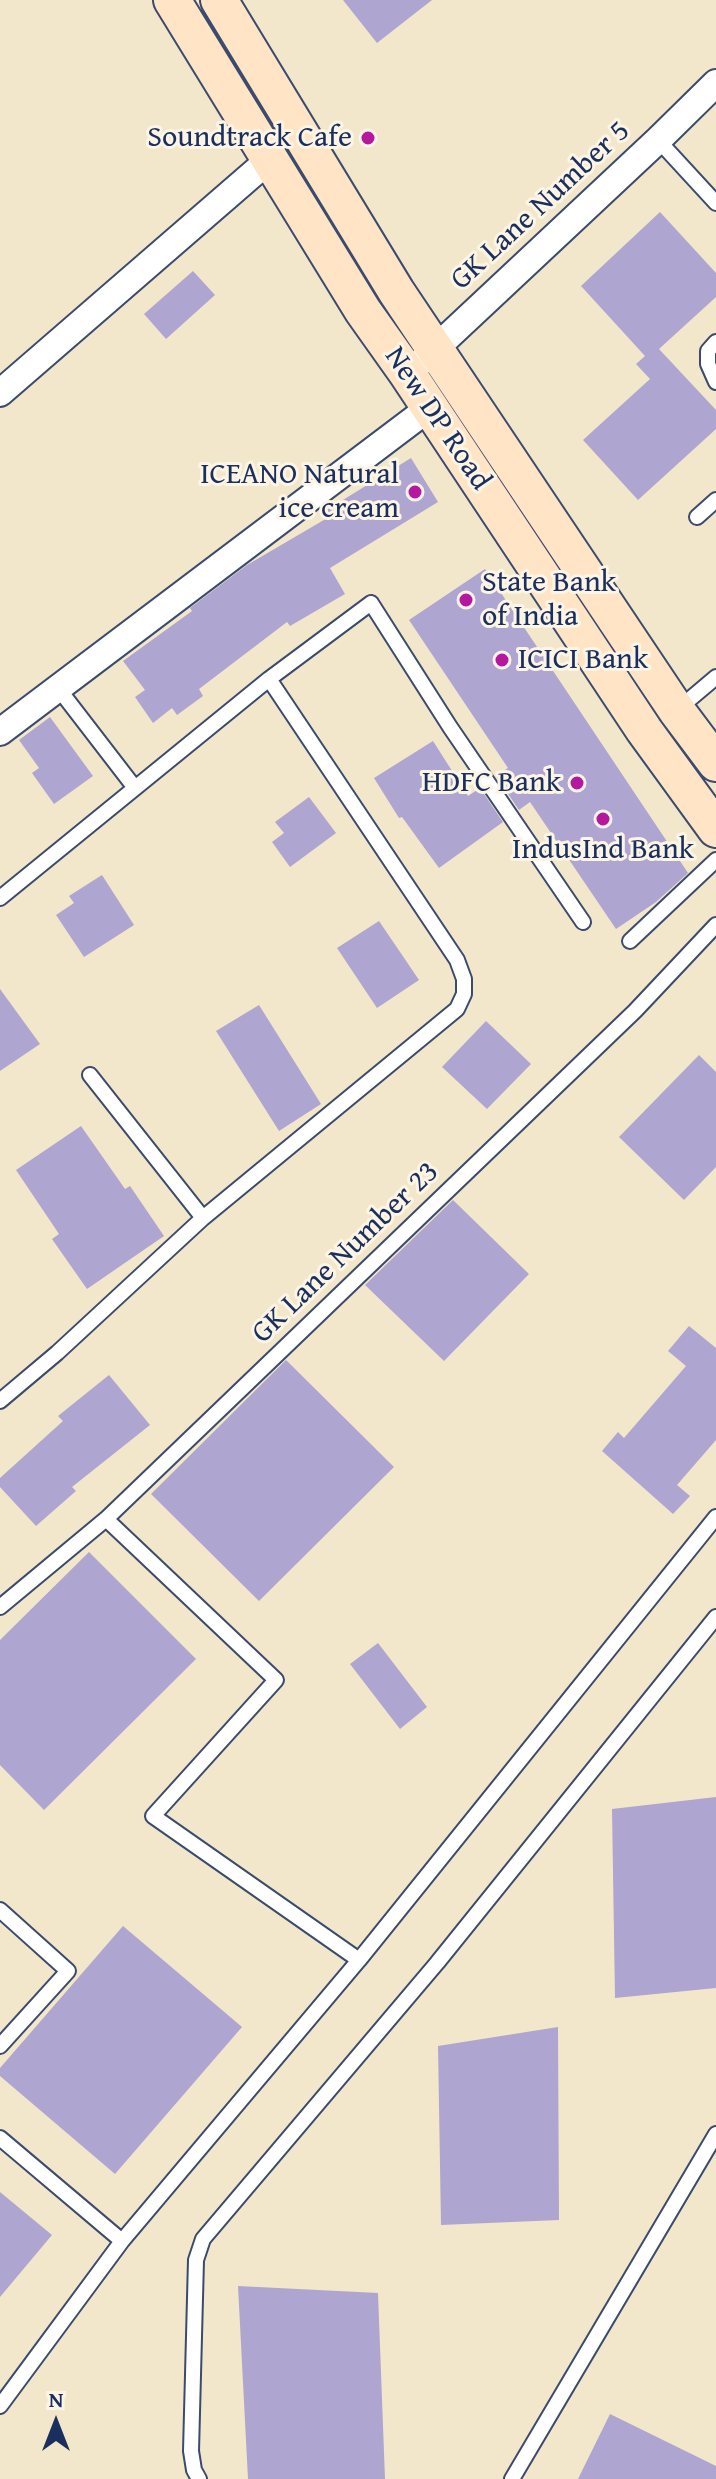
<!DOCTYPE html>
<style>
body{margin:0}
#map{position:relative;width:716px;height:2479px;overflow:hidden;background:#f2e7cb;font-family:"Gentium Book Plus",serif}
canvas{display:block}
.north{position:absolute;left:16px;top:2383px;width:80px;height:80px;-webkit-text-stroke:6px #fcf5e5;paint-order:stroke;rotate:0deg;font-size:22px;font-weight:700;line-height:32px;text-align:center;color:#1b2f5e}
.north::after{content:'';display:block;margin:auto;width:28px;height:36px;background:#1b2f5e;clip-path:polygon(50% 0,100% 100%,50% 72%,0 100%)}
</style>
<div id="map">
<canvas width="716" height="2479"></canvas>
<div class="north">N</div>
</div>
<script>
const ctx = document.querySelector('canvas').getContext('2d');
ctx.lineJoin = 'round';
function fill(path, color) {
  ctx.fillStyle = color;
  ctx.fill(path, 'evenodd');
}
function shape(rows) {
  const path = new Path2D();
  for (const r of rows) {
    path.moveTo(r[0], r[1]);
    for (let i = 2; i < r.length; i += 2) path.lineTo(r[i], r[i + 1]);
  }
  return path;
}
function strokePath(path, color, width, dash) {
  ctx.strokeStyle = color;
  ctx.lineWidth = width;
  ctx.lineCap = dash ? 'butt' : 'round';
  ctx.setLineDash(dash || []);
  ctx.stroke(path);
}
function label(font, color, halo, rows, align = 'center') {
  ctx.font = font + ' "Gentium Book Plus",serif';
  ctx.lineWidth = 6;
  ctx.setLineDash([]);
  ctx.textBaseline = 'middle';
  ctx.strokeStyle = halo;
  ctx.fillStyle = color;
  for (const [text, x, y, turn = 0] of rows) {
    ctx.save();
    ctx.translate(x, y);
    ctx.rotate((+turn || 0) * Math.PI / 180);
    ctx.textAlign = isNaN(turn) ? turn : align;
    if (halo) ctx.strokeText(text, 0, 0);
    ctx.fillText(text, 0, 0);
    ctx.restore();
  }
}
fill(shape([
 [343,0,432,0,377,43],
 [660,212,716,273,716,297,659,349,716,410,716,429,638,500,583,440,650,379,636,364,645,356,581,286],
 [193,271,215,295,166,339,144,314],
 [411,458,438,502,330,568,345,594,290,626,287,622,199,689,203,696,177,715,172,708,153,723,135,697,145,690,123,661,192,611,190,608,247,565,329,517,325,511],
 [485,569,688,873,656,902,616,929,530,802,519,810,496,776,508,768,409,620],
 [50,717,93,776,54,804,32,773,39,768,19,740],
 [433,741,468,796,480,788,503,822,439,868,402,817,399,818,374,778],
 [309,797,336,833,290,867,272,842,284,833,275,822],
 [102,875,134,925,84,957,56,915,74,903,69,896],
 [379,921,419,980,377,1008,337,948],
 [0,989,40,1044,0,1071],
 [259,1005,321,1104,279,1131,216,1031],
 [486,1021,531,1064,487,1109,442,1067],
 [699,1055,716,1072,716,1167,684,1200,619,1137],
 [81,1126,125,1189,130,1186,164,1236,87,1289,52,1239,59,1234,16,1170],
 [453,1200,529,1274,444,1361,365,1285],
 [689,1326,716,1348,716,1440,677,1485,690,1496,673,1514,602,1451,618,1432,624,1438,686,1366,668,1351],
 [286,1360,394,1467,259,1601,151,1494],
 [109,1375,150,1425,72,1487,76,1491,36,1526,0,1487,0,1478,63,1421,58,1416],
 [89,1552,196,1659,44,1810,0,1765,0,1640],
 [378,1643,427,1707,400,1729,350,1664],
 [716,1797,716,1988,615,1998,612,1809],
 [123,1926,242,2027,115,2174,0,2076,0,2068],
 [558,2027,559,2220,441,2225,438,2046],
 [0,2192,52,2235,0,2297],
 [238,2286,378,2293,385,2479,248,2479],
 [610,2414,716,2466,716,2479,578,2479]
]), '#aea5d0');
const lane = shape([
 [658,140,716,203],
 [716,342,708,351,708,364,716,382],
 [697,517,716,500],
 [58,688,135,788],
 [677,710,716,677],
 [0,898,269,679,371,603,450,727,583,922],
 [630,941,716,860],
 [90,1075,203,1218],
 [0,1401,57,1353,203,1218,457,1009,464,994,464,979,457,960,269,679],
 [106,1519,276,1680,153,1816,359,1960],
 [0,1607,106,1519,635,1011,716,925],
 [0,1910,68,1971,0,2046],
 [0,2138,122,2241],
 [0,2406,122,2241,359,1960,716,1517],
 [199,2479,194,2470,191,2451,196,2260,203,2239,437,1963,716,1617],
 [512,2479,716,2134]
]);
const street = shape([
 [422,361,658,140,716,83],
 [0,393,270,159],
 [0,732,429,408]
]);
const secondary = shape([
 [172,0,363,311,407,373,644,730,716,829],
 [219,0,396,291,677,711,716,763]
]);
strokePath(lane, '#3b4b6e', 18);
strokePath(street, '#3b4b6e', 30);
strokePath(secondary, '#3b4b6e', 40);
strokePath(lane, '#fff', 14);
strokePath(street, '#fff', 26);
strokePath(secondary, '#ffe4c6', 36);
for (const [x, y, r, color] of [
 [368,138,8,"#b5179e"],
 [415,492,8,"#b5179e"],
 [466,600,8,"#b5179e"],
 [502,660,8,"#b5179e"],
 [577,783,8,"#b5179e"],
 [603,819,8,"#b5179e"]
]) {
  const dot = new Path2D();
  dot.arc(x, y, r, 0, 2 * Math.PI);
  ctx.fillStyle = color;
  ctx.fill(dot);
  strokePath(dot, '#fcf5e5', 3);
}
label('30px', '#1b2f5e', '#fcf5e5', [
 ["Soundtrack Cafe",352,138],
 ["ICEANO Natural",399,475],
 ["ice cream",399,509],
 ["State Bank",482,583,"left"],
 ["of India",482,617,"left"],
 ["ICICI Bank",518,660,"left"],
 ["HDFC Bank",561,783],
 ["IndusInd Bank",603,850,"center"]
], 'right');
label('30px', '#1b2f5e', '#fcf5e5', [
 ["GK Lane Number 5",541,206,-43],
 ["New DP Road",437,419,56],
 ["GK Lane Number 23",346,1253,-44]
]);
</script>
